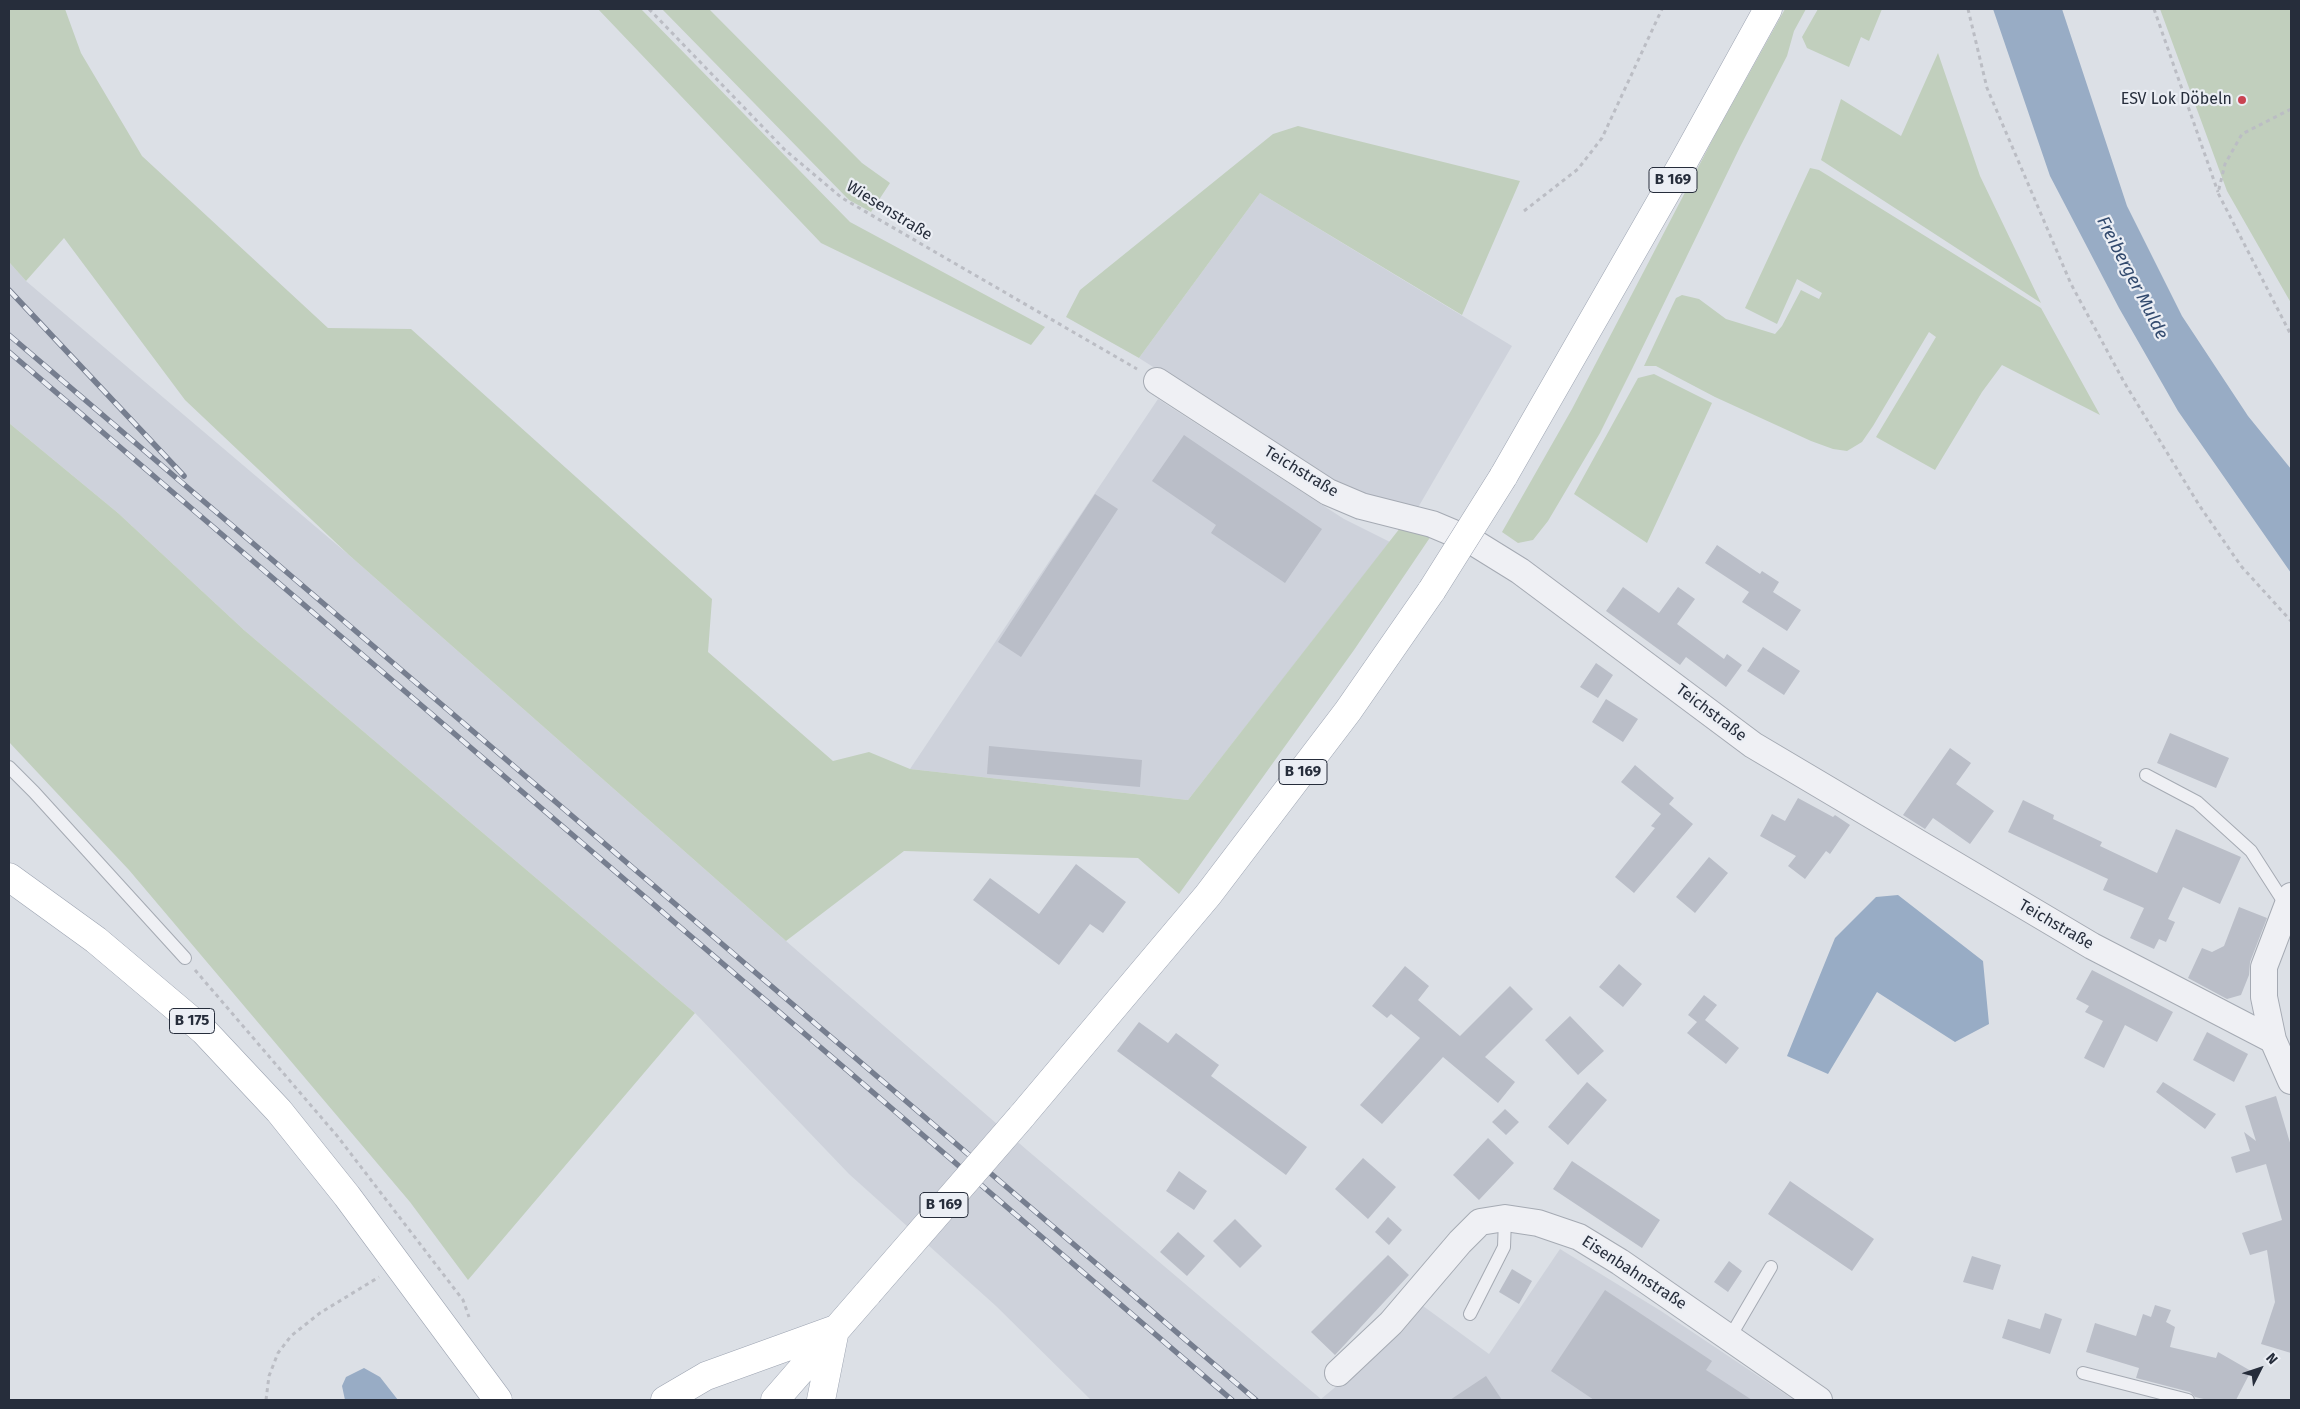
<!DOCTYPE html>
<meta charset="utf-8">
<style>
body{margin:0}
#map{position:relative;width:2300px;height:1409px;overflow:hidden;background:#dce0e6;font-family:"Fira Sans",sans-serif}
canvas{display:block}
.frame{position:absolute;inset:0;border:10px solid #262d3b;pointer-events:none}
.north{position:absolute;left:2235px;top:1344px;width:50px;height:50px;-webkit-text-stroke:4px #ebeef4;paint-order:stroke;rotate:49deg;font-size:14px;font-weight:700;line-height:20px;text-align:center;color:#262d3b}
.north::after{content:'';display:block;margin:auto;width:18px;height:22px;background:#262d3b;clip-path:polygon(50% 0,100% 100%,50% 72%,0 100%)}
</style>
<div id="map">
<canvas width="2300" height="1409"></canvas>
<div class="frame"></div>
<div class="north">N</div>
</div>
<script>
const ctx = document.querySelector('canvas').getContext('2d');
ctx.lineJoin = 'round';
function fill(path, color) {
  ctx.fillStyle = color;
  ctx.fill(path, 'evenodd');
}
function shape(rows) {
  const path = new Path2D();
  for (const r of rows) {
    path.moveTo(r[0], r[1]);
    for (let i = 2; i < r.length; i += 2) path.lineTo(r[i], r[i + 1]);
  }
  return path;
}
function strokePath(path, color, width, dash) {
  ctx.strokeStyle = color;
  ctx.lineWidth = width;
  ctx.lineCap = dash ? 'butt' : 'round';
  ctx.setLineDash(dash || []);
  ctx.stroke(path);
}
function label(font, color, halo, rows, align = 'center') {
  ctx.font = font + ' "Fira Sans",sans-serif';
  ctx.lineWidth = 4.5;
  ctx.setLineDash([]);
  ctx.textBaseline = 'middle';
  ctx.strokeStyle = halo;
  ctx.fillStyle = color;
  for (const [text, x, y, turn = 0] of rows) {
    ctx.save();
    ctx.translate(x, y);
    ctx.rotate((+turn || 0) * Math.PI / 180);
    ctx.textAlign = isNaN(turn) ? turn : align;
    if (halo) ctx.strokeText(text, 0, 0);
    ctx.fillText(text, 0, 0);
    ctx.restore();
  }
}
fill(shape([
 [1260,193,1512,346,1416,511,1350,492,1139,358],
 [9,262,26,281,349,555,786,941,1027,1150,1321,1399,1386,1345,1423,1306,1489,1354,1560,1249,1661,1311,1794,1400,1091,1400,996,1306,849,1174,695,1013,244,630,118,513,9,423],
 [1158,399,1344,519,1390,542,1188,800,910,769]
]), '#ced2db');
fill(shape([
 [9,9,65,9,81,53,142,156,328,328,411,329,712,599,708,652,833,761,869,752,910,769,1188,800,1400,528,1431,536,1354,650,1179,894,1138,858,904,851,786,941,349,555,185,400,64,238,26,281,9,262],
 [598,9,641,9,850,222,1045,327,1031,345,821,243],
 [662,9,709,9,862,163,890,183,871,212,849,200],
 [1785,9,1806,9,1794,31,1787,56,1740,147,1632,369,1600,433,1548,521,1533,540,1518,543,1502,532,1572,409,1716,133],
 [1818,9,1882,9,1869,41,1861,37,1849,67,1807,48,1802,37],
 [2160,9,2291,9,2291,303,2227,191],
 [1938,53,1980,176,2041,303,1821,160,1841,99,1901,136],
 [1298,126,1520,181,1462,315,1260,193,1139,358,1066,317,1080,290,1273,134],
 [1810,168,1819,170,2041,308,2100,415,2002,365,1982,392,1935,470,1876,437,1936,337,1929,332,1873,426,1862,442,1847,451,1833,449,1811,441,1715,397,1656,366,1644,366,1676,298,1682,295,1699,299,1726,319,1775,334,1782,326,1801,290,1819,299,1822,293,1797,279,1777,324,1745,308],
 [1654,374,1712,403,1647,543,1574,494,1638,378],
 [9,423,118,513,244,630,695,1013,468,1280,410,1202,129,870,9,742]
]), '#c1cfbd');
fill(shape([
 [1993,9,2062,9,2127,206,2182,316,2248,416,2291,469,2291,573,2178,411,2119,308,2050,176],
 [1898,895,1983,961,1989,1024,1955,1042,1877,992,1828,1074,1787,1056,1835,938,1876,897],
 [364,1368,380,1377,398,1400,345,1400,342,1386,346,1377]
]), '#98acc5');
fill(shape([
 [1184,435,1322,529,1285,583,1211,533,1216,525,1152,481],
 [1095,494,1118,509,1021,657,998,642],
 [1717,545,1760,574,1762,571,1779,582,1773,592,1801,610,1787,631,1742,602,1749,592,1705,563],
 [1623,587,1659,613,1678,587,1695,599,1677,624,1724,659,1727,654,1742,665,1726,687,1686,657,1680,665,1606,611],
 [1763,647,1800,671,1784,695,1747,671],
 [1596,663,1613,675,1598,698,1580,687],
 [1606,699,1638,719,1623,742,1592,722],
 [2170,733,2229,758,2216,788,2157,763],
 [989,746,1142,760,1140,787,987,774],
 [1950,748,1971,763,1956,784,1994,811,1970,844,1933,818,1925,829,1903,815],
 [1635,765,1674,798,1669,804,1693,824,1634,893,1615,877,1655,828,1651,826,1661,814,1621,782],
 [1798,798,1833,817,1835,815,1850,825,1830,854,1826,851,1805,879,1788,866,1796,856,1760,836,1772,814,1785,821],
 [2023,800,2054,815,2053,819,2102,842,2100,846,2157,873,2176,829,2241,857,2220,904,2183,887,2168,919,2175,922,2166,942,2159,939,2154,949,2130,938,2144,908,2103,890,2108,879,2008,832],
 [1709,857,1728,873,1695,913,1676,897],
 [1076,864,1126,902,1103,933,1090,924,1059,965,973,900,990,878,1039,914],
 [2239,907,2267,918,2250,962,2249,975,2241,995,2227,999,2188,978,2202,948,2212,952,2224,946],
 [1619,964,1642,984,1623,1007,1599,987],
 [1405,966,1429,986,1418,1000,1460,1036,1510,986,1533,1009,1485,1057,1515,1082,1498,1103,1443,1057,1382,1124,1360,1105,1420,1038,1391,1014,1387,1018,1372,1006],
 [2092,970,2173,1012,2157,1042,2125,1025,2104,1068,2084,1058,2103,1021,2085,1012,2089,1006,2076,999],
 [1704,995,1717,1005,1705,1020,1739,1048,1726,1064,1687,1033,1697,1022,1688,1015],
 [1570,1016,1604,1051,1578,1075,1545,1040],
 [1139,1022,1168,1043,1176,1033,1219,1065,1211,1076,1307,1147,1286,1175,1117,1051],
 [2207,1032,2248,1054,2234,1082,2193,1060],
 [1587,1082,1607,1100,1568,1145,1548,1127],
 [2163,1082,2216,1114,2205,1129,2156,1092],
 [2276,1096,2291,1146,2291,1353,2261,1344,2275,1302,2267,1250,2250,1255,2242,1233,2282,1220,2266,1164,2236,1173,2231,1157,2250,1151,2244,1132,2256,1141,2245,1106],
 [1505,1109,1519,1122,1506,1135,1492,1122],
 [1488,1138,1514,1163,1479,1200,1453,1175],
 [1363,1158,1396,1187,1368,1219,1335,1189],
 [1572,1161,1660,1220,1642,1248,1553,1189],
 [1179,1171,1207,1191,1194,1210,1166,1191],
 [1790,1181,1874,1239,1852,1271,1768,1214],
 [1388,1217,1402,1230,1389,1245,1375,1232],
 [1235,1219,1262,1246,1240,1268,1213,1241],
 [1178,1232,1205,1256,1187,1276,1160,1252],
 [1388,1255,1409,1275,1335,1355,1311,1332],
 [1972,1256,2001,1265,1993,1290,1963,1282],
 [1729,1261,1742,1271,1728,1292,1714,1282],
 [1512,1269,1532,1281,1519,1304,1499,1292],
 [1605,1290,1712,1361,1706,1370,1752,1400,1594,1400,1551,1371],
 [2155,1305,2171,1310,2166,1322,2175,1327,2170,1347,2216,1358,2218,1352,2251,1371,2236,1400,2208,1400,2195,1397,2190,1392,2136,1378,2139,1368,2086,1352,2095,1323,2136,1336,2143,1314,2151,1317],
 [2045,1313,2062,1319,2050,1354,2002,1338,2008,1319,2040,1329],
 [1486,1376,1502,1400,1450,1400]
]), '#babec8');
const lane = shape([
 [9,767,34,792,185,958],
 [2146,775,2197,802,2251,851,2287,907],
 [1470,1314,1504,1247,1505,1218],
 [1730,1337,1771,1267],
 [2083,1373,2188,1400]
]);
const street = shape([
 [1157,381,1328,492,1361,506,1432,524,1470,540,1520,571,1753,745,2092,946,2273,1040,2291,1081],
 [2273,1040,2264,997,2264,967,2291,896],
 [1338,1373,1391,1323,1460,1242,1480,1222,1505,1218,1538,1223,1579,1237,1620,1262,1819,1400]
]);
const primary = shape([
 [1503,477,1683,163,1768,9],
 [9,877,96,940,204,1031,279,1111,347,1196,498,1400],
 [1021,1117,1208,895,1348,711,1432,590],
 [665,1400,706,1376,836,1329],
 [775,1400,868,1293],
 [821,1400,834,1335]
]);
strokePath(lane, '#a5aab3', 14);
strokePath(street, '#a5aab3', 28);
strokePath(primary, '#9ca3b1', 29);
strokePath(shape([
 [649,9,785,150,842,198,1137,369],
 [1968,9,1987,88,2071,284,2124,382,2199,505,2241,566,2291,621],
 [2154,9,2218,192],
 [2291,109,2242,134,2225,164,2218,193,2291,335],
 [1524,211,1578,169,1602,138,1662,9],
 [195,970,338,1137,463,1300,469,1317],
 [266,1400,269,1376,278,1353,291,1336,320,1313,379,1277]
]), '#bbbdc4', 3, [4, 4]);
strokePath(lane, '#eff0f4', 12);
strokePath(street, '#eff0f4', 26);
strokePath(primary, '#fff', 28);
const rail = shape([
 [9,290,184,476],
 [9,335,1256,1400],
 [9,352,1232,1400]
]);
strokePath(rail, '#767e8f', 5.5);
strokePath(rail, '#ebeef4', 4, [11]);
const primaryBridge = shape([
 [1432,590,1503,477],
 [868,1293,1021,1117]
]);
strokePath(primaryBridge, '#9ca3b1', 29, []);
strokePath(primaryBridge, '#fff', 28);
for (const [x, y, r, color] of [
 [2242,100,5,"#c94351"]
]) {
  const dot = new Path2D();
  dot.arc(x, y, r, 0, 2 * Math.PI);
  ctx.fillStyle = color;
  ctx.fill(dot);
  strokePath(dot, '#ebeef4', 2);
}
for (const [x, y, w] of [
 [1673,180,48],
 [1303,772,48],
 [192,1021,45],
 [944,1205,48]
]) {
  const box = new Path2D();
  box.roundRect(x - w / 2, y - 12.5, w, 25, 4);
  ctx.fillStyle = '#ebeef4';
  ctx.fill(box);
  strokePath(box, '#262d3b', 1);
}
label('bold 15px', '#262d3b', null, [
 ["B 169",1673,180],
 ["B 169",1303,772],
 ["B 175",192,1021],
 ["B 169",944,1205]
]);
label('16px', '#262d3b', '#ebeef4', [
 ["ESV Lok Döbeln",2232,100]
], 'right');
label('16px', '#262d3b', '#ebeef4', [
 ["Wiesenstraße",889,211,32],
 ["Teichstraße",1301,472,31],
 ["Teichstraße",1711,713,37],
 ["Teichstraße",2056,925,30],
 ["Eisenbahnstraße",1634,1273,33]
]);
label('italic 18px', '#324a6e', '#ebeef4', [
 ["Freiberger Mulde",2132,278,63]
]);
</script>
